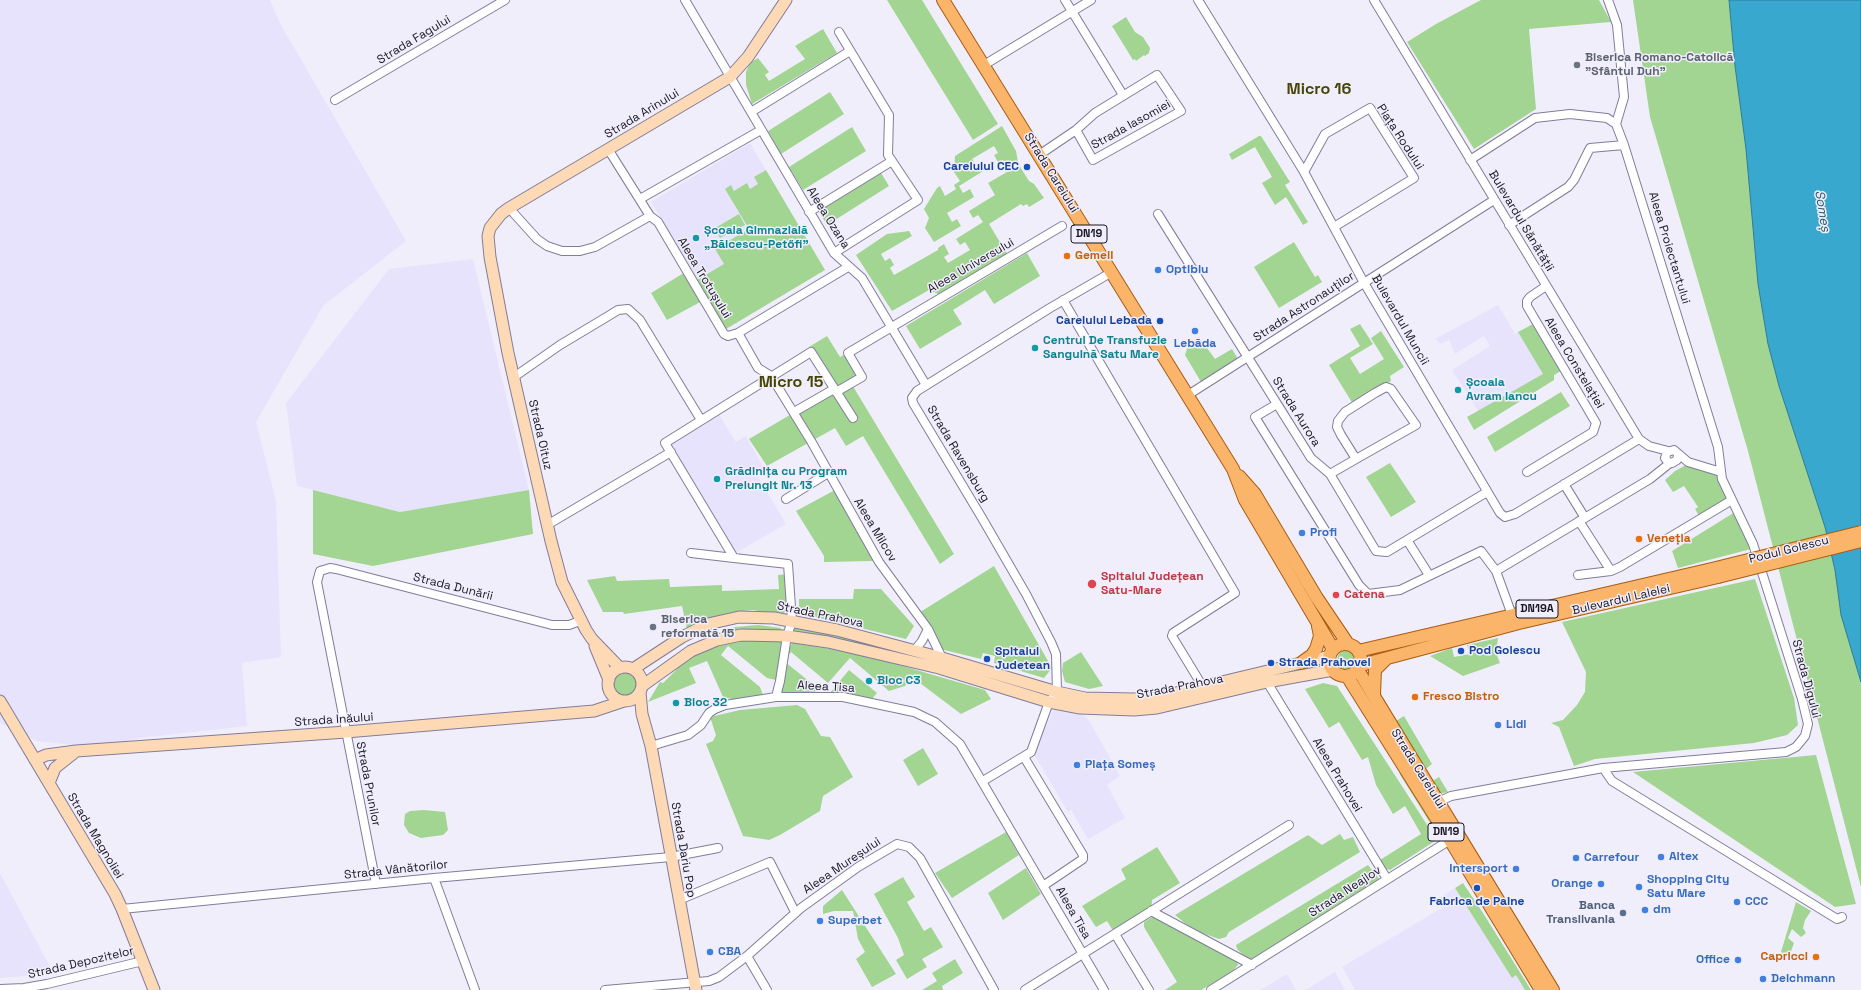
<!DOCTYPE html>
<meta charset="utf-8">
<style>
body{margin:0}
canvas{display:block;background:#f1eefc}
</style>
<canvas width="1861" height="990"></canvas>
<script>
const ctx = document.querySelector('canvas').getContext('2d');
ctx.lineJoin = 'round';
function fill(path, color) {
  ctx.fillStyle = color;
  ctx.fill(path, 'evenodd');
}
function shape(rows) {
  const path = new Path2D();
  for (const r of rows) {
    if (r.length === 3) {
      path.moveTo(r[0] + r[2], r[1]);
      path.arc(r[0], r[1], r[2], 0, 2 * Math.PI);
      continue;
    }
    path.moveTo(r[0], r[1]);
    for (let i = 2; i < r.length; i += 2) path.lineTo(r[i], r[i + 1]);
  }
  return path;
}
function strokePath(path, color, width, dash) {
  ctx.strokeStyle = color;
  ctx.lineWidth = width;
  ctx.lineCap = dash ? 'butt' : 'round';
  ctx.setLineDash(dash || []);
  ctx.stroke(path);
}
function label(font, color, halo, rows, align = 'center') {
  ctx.font = font + ' "Space Grotesk",sans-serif';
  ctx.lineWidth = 3;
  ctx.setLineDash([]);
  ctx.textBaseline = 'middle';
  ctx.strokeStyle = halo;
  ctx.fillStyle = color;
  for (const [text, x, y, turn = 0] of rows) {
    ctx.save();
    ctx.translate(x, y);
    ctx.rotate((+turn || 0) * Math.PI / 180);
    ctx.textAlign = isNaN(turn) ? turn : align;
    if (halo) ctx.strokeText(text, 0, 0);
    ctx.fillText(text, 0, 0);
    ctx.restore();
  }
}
fill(shape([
 [0,0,270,0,280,23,406,241,323,306,256,422,276,501,281,657,242,663,247,726,140,738,91,747,37,741,0,723],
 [750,143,825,270,726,329,651,202],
 [473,259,529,490,400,512,297,486,286,403,389,269],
 [1498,305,1515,334,1518,332,1544,374,1478,411,1452,370,1490,346,1484,336,1455,354,1449,340,1441,344,1435,339],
 [719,414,736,442,746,436,764,468,756,473,786,524,734,554,669,443],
 [1053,710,1084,715,1090,722,1120,776,1107,785,1125,818,1088,839,1071,810,1068,812,1034,754],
 [0,873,54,974,0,978],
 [1455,888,1512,978,1516,975,1525,990,1355,990,1342,967,1442,908,1437,899],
 [1335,972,1345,990,1305,990],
 [1287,974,1296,990,1260,990]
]), '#e8e3fc');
fill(shape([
 [887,0,922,0,998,124,973,140],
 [1481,0,1599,0,1611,22,1529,29,1536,109,1474,149,1407,42,1436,24],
 [1633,0,1861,0,1861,887,1748,451,1650,117],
 [1126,17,1135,32,1143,37,1150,48,1149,53,1145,56,1144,55,1136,61,1135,59,1133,60,1112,26],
 [823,29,837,53,752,104,746,85,746,72,750,63,758,58,769,72,765,75,769,81,805,59,795,46],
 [830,92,844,114,781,154,768,131],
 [1002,126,1016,151,1018,162,1008,168,1003,160,998,162,994,155,998,153,994,146,972,159,977,167,982,165,985,170,959,186,963,193,970,189,974,197,947,213,952,222,957,219,961,226,934,242,925,228,929,218,924,209,937,188,940,186,945,196,956,189,954,185,960,181,954,172,955,156],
 [852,127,866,151,803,190,789,167],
 [1259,136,1261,136,1290,182,1285,185,1308,222,1303,225,1286,197,1275,205,1262,183,1272,177,1255,147,1232,160,1229,154],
 [1019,165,1029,181,1034,184,1044,198,1029,207,1027,204,1023,206,1021,204,989,224,1009,257,943,296,929,290,892,311,856,255,887,234,909,231,912,236,881,254,885,261,890,258,894,265,890,268,894,275,938,250,938,248,944,244,949,254,944,257,948,263,970,250,965,242,960,245,956,239,983,222,978,215,973,218,969,211,995,195,988,183],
 [878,168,889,186,827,225,816,207],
 [766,170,825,270,726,329,697,280,724,264,715,249,749,229,725,189,731,185,734,191,747,183,750,189,758,184,754,177],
 [739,214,745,225,720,238,715,228],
 [1294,242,1315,277,1318,275,1322,282,1279,308,1254,267],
 [1027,253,1040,276,994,304,985,290,953,310,962,324,920,349,906,326],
 [687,271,704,300,667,320,651,293],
 [1360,324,1373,344,1350,358,1360,374,1384,359,1371,338,1381,331,1404,367,1390,376,1391,381,1353,404,1329,365,1360,346,1350,329],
 [1533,324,1561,371,1554,375,1554,380,1474,430,1467,417,1543,374,1518,332],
 [827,336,840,357,848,353,862,377,851,383,954,554,940,564,863,436,846,446,835,428,767,466,749,439,834,389,809,347],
 [1199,337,1215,359,1232,349,1238,359,1201,382,1185,355,1188,346],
 [1561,392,1570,406,1495,452,1487,437],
 [1390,463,1416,502,1391,517,1366,477],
 [1686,465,1717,474,1730,501,1701,519,1695,509,1698,507,1684,486,1673,492,1665,480,1675,471],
 [313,490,400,512,529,490,533,534,373,566,313,554],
 [835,490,875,559,873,561,824,562,824,556,796,511],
 [1735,512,1751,549,1678,568,1672,551],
 [994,566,1052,668,1044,678,994,663,995,656,983,653,981,659,940,649,917,614],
 [789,574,788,609,784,613,780,615,753,610,734,612,708,618,687,629,682,606,624,614,623,612,603,612,587,580,615,576,617,581,669,579,670,587,722,585,722,591,779,589,778,575],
 [1755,579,1794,698,1798,725,1787,735,1754,743,1595,759,1574,766,1559,727,1551,723,1563,720,1577,705,1585,692,1586,672,1562,622],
 [854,589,881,589,914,626,906,639,799,613,799,599,853,599],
 [758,625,781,628,780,633,713,638,710,636,735,627],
 [794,628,824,632,934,660,934,664,793,633],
 [781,636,786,650,785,658,792,643,858,653,985,690,991,699,961,714,912,677,905,686,889,691,850,658,828,683,791,652,784,661,821,691,780,694,780,681,767,678,728,646,721,655,760,687,763,695,737,700,723,697,707,661,689,668,696,683,648,702,660,682,663,683,677,669,674,663,717,640],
 [1498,638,1496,653,1500,663,1463,676,1430,656,1452,648,1454,657,1470,654,1467,645],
 [1347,660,10],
 [1081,652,1103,686,1089,689,1065,682,1062,671,1063,663],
 [849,670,877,693,871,700,844,693,830,693],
 [626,684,12],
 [1323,683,1337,686,1435,837,1435,841,1390,870,1384,868,1380,860,1421,834,1405,806,1393,814,1376,785,1368,757,1362,760,1339,722,1329,728,1305,689],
 [1379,692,1396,721,1404,716,1432,764,1427,768,1424,770,1375,695],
 [797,705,805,709,821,736,830,737,853,777,823,796,820,811,780,835,769,840,743,836,706,744,713,741,716,735,710,717,740,710],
 [923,748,938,774,918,786,903,760],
 [1816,755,1856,904,1835,907,1633,772],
 [1399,773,1405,777,1445,836,1440,839],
 [1439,777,1448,792,1439,794,1433,784,1434,780],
 [424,810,445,812,448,830,443,835,428,837,421,838,409,833,404,825,405,814,410,811],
 [1006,832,1019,855,952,898,935,873],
 [1340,834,1344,840,1353,837,1360,852,1229,932,1226,937,1219,939,1202,933,1186,924,1175,915,1308,835,1322,845],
 [1157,847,1180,883,1152,900,1151,911,1115,934,1107,921,1096,927,1082,906,1126,879,1121,869],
 [1368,865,1380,880,1252,959,1245,957,1237,949,1236,945],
 [1026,868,1041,894,1003,920,988,893],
 [903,877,915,897,907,902,924,931,931,927,943,947,922,959,927,967,907,979,896,960,904,955,898,938,874,894],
 [1463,883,1483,913,1531,990,1525,990,1516,975,1512,978,1455,888],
 [842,890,896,974,872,987,856,959,865,952,858,939,853,911,834,911,823,914,823,906],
 [1796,902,1811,911,1805,920,1803,928,1806,933,1801,937,1792,929,1788,938,1794,943,1790,954,1787,956,1781,952],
 [1157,914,1236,957,1238,965,1232,972,1201,990,1165,990,1177,982,1144,927,1144,922],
 [955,959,963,973,942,986,943,990,922,990,937,981,932,973]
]), '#a2d591');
const water = shape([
 [1729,0,1861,0,1861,682,1841,615,1835,570,1825,527,1779,386,1768,344,1758,284,1746,149,1735,66,1729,0]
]);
fill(water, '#39a8ce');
strokePath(water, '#2f7c9a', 1);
const street = shape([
 [685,0,834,253,862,278,926,385],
 [1065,0,1123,95],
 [1198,0,1304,172,1363,281,1500,513,1505,517,1515,514,1639,439],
 [1374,0,1639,439,1649,446,1668,451],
 [1608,0,1617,25,1624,97,1616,124],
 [984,65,1091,0],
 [335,100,505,0],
 [751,112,850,51],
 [608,149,650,216,658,222,724,334,728,336,738,333,758,368,771,376,811,441,879,562,928,629,942,658,941,662],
 [1039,155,1076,130,1095,113,1157,75,1181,111,1093,160,1076,130],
 [1470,160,1535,118,1570,114,1607,118,1616,124,1624,145,1718,447,1722,479,1753,544,1802,699,1808,724,1805,736,1796,747,1786,752,1603,768],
 [1304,172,1325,134,1370,108,1414,178,1334,227],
 [640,199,761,130],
 [509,208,537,239,547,246,562,251,580,251,595,247,650,216],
 [809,212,892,161],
 [1158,214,1311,458,1330,474,1376,551,1387,552,1487,492],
 [1509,225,1568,187,1574,180,1590,148,1624,145],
 [834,253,918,200,888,155,889,115,839,32],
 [1063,300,1235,593,1173,633,1172,636,1203,687],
 [738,333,848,267],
 [514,377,560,345,610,315,618,310,628,309,640,320,701,420],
 [836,392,862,377,848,353,1062,226],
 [1188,395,1494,200],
 [1277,404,1255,417,1359,585,1368,594,1400,590,1481,551,1496,571,1512,615],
 [794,412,834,389],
 [1678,455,1677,460,1672,463,1668,462,1665,458,1667,452,1674,450,1688,462,1721,472],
 [1527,472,1593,432,1596,423,1527,306,1527,301,1530,297,1546,286],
 [1330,474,1356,459,1416,425,1391,389,1386,387,1375,393,1345,412,1338,421,1337,427,1341,435,1356,459],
 [1564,484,1585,518],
 [786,499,828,473],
 [1579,521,1611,571],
 [547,525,671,452],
 [1407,540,1429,575],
 [691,553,734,558],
 [1496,571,1650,479,1670,463],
 [1578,575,1611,571,1620,567,1732,500],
 [914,651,922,641,928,629],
 [1267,682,1387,879],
 [776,697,780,681,787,636,792,621,788,564,734,558,665,443,811,352,853,418],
 [651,746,688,735,701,725,709,713,715,709,725,705,776,697,843,697,914,712,935,722,960,744,1104,990],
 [1024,757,1083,855,1083,859,1043,886],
 [983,781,1031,752,1049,702,1057,692,1056,654,1051,642,1026,594,982,518,913,403,912,398,917,391,1050,308,1112,272],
 [1438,802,1451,796,1603,768,1612,781,1837,919,1842,917],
 [434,878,475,990],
 [376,884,317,582,320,571,330,568,336,569,552,625,569,625,580,621],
 [679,900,770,862,795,912],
 [122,909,434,878,671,857,718,848],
 [1151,911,1252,965],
 [1115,934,1149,990],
 [747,956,767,990],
 [0,989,24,988,47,984,143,961],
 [605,990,709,981,719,977,747,956,801,908,858,867,897,844,909,847,920,858,994,990],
 [1025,990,1289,825],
 [1211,990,1450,840]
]);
const secondary = shape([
 [595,646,609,680],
 [625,684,17],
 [620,668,592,639,586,630,562,582,551,541,508,353,490,257,488,236,490,228,501,214,509,208,730,77,748,57,786,0],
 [633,669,682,637,708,624,739,617,774,618,837,630,942,658,1057,692,1085,698,1133,699,1155,698,1330,656],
 [642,686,691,651,717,640,741,635,787,636,828,642,939,668,1049,702,1080,708,1134,710,1157,708,1267,682,1333,670],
 [640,692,642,714,651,746,696,990],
 [0,701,115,894,122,909,154,990],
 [35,760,46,755,76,751,346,732,594,711,624,701],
 [49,783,55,768,74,753]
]);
const primary = shape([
 [943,0,1233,469,1245,500,1333,649],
 [1239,476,1255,494,1317,598,1348,644],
 [1345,660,16],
 [1358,651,1716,568],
 [1301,663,1312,655,1316,649,1320,636,1318,626],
 [1361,665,1519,623,1718,577],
 [1358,670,1553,990],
 [1347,676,1450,840,1541,990],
 [1374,695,1375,670,1386,659]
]);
strokePath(street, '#827c9a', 10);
strokePath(secondary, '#827c9a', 13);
strokePath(primary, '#aa5c11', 14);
strokePath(street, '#fff', 8);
strokePath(secondary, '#fddab5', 11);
strokePath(primary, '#fbb56b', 12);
const primaryBridge = shape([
 [1716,568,1861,532],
 [1718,577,1861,541]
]);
strokePath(primaryBridge, '#aa5c11', 14, []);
strokePath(primaryBridge, '#fbb56b', 12);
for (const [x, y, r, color] of [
 [1577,65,4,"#6b7280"],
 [1027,167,4,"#1a4fb4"],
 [696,238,4,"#0f9aa8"],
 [1067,256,4,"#e8710a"],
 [1158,270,4,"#3f7fe0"],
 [1160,321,4,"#1a4fb4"],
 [1195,331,4,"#3f7fe0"],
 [1035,348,4,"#0f9aa8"],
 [1458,390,4,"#0f9aa8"],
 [717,479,4,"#0f9aa8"],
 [1302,533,4,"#3f7fe0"],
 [1639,539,4,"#e8710a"],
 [1092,584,5,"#e0444e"],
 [1336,595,4,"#e0444e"],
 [653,627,4,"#6b7280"],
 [1461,651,4,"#1a4fb4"],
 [987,659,4,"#1a4fb4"],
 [1271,663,4,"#1a4fb4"],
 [869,681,4,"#0f9aa8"],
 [1415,697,4,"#e8710a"],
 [676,703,4,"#0f9aa8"],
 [1498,725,4,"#3f7fe0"],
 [1077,765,4,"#3f7fe0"],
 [1661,857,4,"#3f7fe0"],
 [1576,858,4,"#3f7fe0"],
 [1516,869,4,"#3f7fe0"],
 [1601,884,4,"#3f7fe0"],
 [1639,887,4,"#3f7fe0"],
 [1477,888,4,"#1a4fb4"],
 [1737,902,4,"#3f7fe0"],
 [1645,910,4,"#3f7fe0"],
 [1623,913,4,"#5c6f8a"],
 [820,921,4,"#3f7fe0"],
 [710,952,4,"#3f7fe0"],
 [1816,957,4,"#e8710a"],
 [1738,960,4,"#3f7fe0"],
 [1763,979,4,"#3f7fe0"]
]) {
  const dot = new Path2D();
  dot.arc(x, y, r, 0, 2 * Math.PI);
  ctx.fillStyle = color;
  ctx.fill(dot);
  strokePath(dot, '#f1eefc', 1.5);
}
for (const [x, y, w] of [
 [1089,234,36],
 [1537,609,42],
 [1446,832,36]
]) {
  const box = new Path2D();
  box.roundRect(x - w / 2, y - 9, w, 18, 3);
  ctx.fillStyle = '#f1eefc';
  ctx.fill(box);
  strokePath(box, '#181521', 1);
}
label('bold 11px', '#181521', null, [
 ["DN19",1089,234],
 ["DN19A",1537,609],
 ["DN19",1446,832]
]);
label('12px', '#181521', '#f1eefc', [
 ["Strada Fagului",414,40,-31],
 ["Strada Arinului",642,114,-31],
 ["Strada Iasomiei",1131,125,-29],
 ["Piața Rodului",1400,137,57],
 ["Strada Careiului",1051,173,58],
 ["Aleea Ozana",828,218,58],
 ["Bulevardul Sănătății",1521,221,59],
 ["Aleea Proiectantului",1669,248,73],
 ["Aleea Universului",971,266,-30],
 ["Aleea Trotușului",704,278,59],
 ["Strada Astronauților",1304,307,-33],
 ["Bulevardul Muncii",1400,320,60],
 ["Aleea Constelației",1574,363,59],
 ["Strada Aurora",1296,412,58],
 ["Strada Oituz",540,435,77],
 ["Strada Ravensburg",958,454,59],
 ["Aleea Milcov",875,530,59],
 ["Podul Golescu",1789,550,-14],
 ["Strada Dunării",453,587,14],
 ["Bulevardul Lalelei",1621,600,-13],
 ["Strada Prahova",820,615,12],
 ["Strada Digului",1806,679,75],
 ["Aleea Tisa",826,687,3],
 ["Strada Prahova",1180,687,-11],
 ["Strada Inăului",334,720,-4],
 ["Strada Careiului",1418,769,58],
 ["Aleea Prahovei",1337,775,59],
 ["Strada Prunilor",368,784,79],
 ["Strada Magnoliei",95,836,59],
 ["Strada Dariu Pop",683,850,80],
 ["Aleea Mureșului",842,866,-34],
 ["Strada Vânătorilor",396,870,-6],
 ["Strada Neajlov",1345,892,-33],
 ["Aleea Tisa",1073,913,60],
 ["Strada Depozitelor",81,963,-13]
]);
label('bold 12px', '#5b616d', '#f1eefc', [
 ["Biserica Romano-Catolică",1585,58],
 ["\"Sfântul Duh\"",1585,72],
 ["Biserica",661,620],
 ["reformată 15",661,634]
], 'left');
label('bold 12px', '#164399', '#f1eefc', [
 ["Careiului CEC",1019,167,"right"],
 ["Careiului Lebada",1152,321,"right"],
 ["Pod Golescu",1469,651],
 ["Spitalul",995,652],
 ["Judetean",995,666],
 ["Strada Prahovei",1279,663],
 ["Fabrica de Paine",1477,902,"center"]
], 'left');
label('bold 12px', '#0d838f', '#f1eefc', [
 ["Școala Gimnazială",704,231],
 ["„Bălcescu-Petőfi”",704,245],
 ["Centrul De Transfuzie",1043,341],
 ["Sanguină Satu Mare",1043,355],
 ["Școala",1466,383],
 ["Avram Iancu",1466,397],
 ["Grădinița cu Program",725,472],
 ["Prelungit Nr. 13",725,486],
 ["Bloc C3",877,681],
 ["Bloc 32",684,703]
], 'left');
label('bold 12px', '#c56008', '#f1eefc', [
 ["Gemeli",1075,256],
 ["Veneția",1647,539],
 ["Fresco Bistro",1423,697],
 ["Capricci",1808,957,"right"]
], 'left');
label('bold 12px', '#366cbe', '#f1eefc', [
 ["Optiblu",1166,270],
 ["Lebăda",1195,344,"center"],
 ["Profi",1310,533],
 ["Lidl",1506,725],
 ["Piața Someș",1085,765],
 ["Altex",1669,857],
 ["Carrefour",1584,858],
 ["Intersport",1508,869,"right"],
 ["Shopping City",1647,880],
 ["Satu Mare",1647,894],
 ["Orange",1593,884,"right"],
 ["CCC",1745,902],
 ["dm",1653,910],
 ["Superbet",828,921],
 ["CBA",718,952],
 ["Office",1730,960,"right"],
 ["Deichmann",1771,979]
], 'left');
label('bold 12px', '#be3a42', '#f1eefc', [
 ["Spitalul Județean",1101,577],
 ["Satu-Mare",1101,591],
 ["Catena",1344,595]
], 'left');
label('bold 12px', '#4e5e75', '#f1eefc', [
 ["Banca",1615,906],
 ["Transilvania",1615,920]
], 'right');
label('italic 13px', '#2c596a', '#f1eefc', [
 ["Someș",1822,211,81]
]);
label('bold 16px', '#464504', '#f1eefc', [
 ["Micro 16",1319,90],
 ["Micro 15",791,383]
]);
</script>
